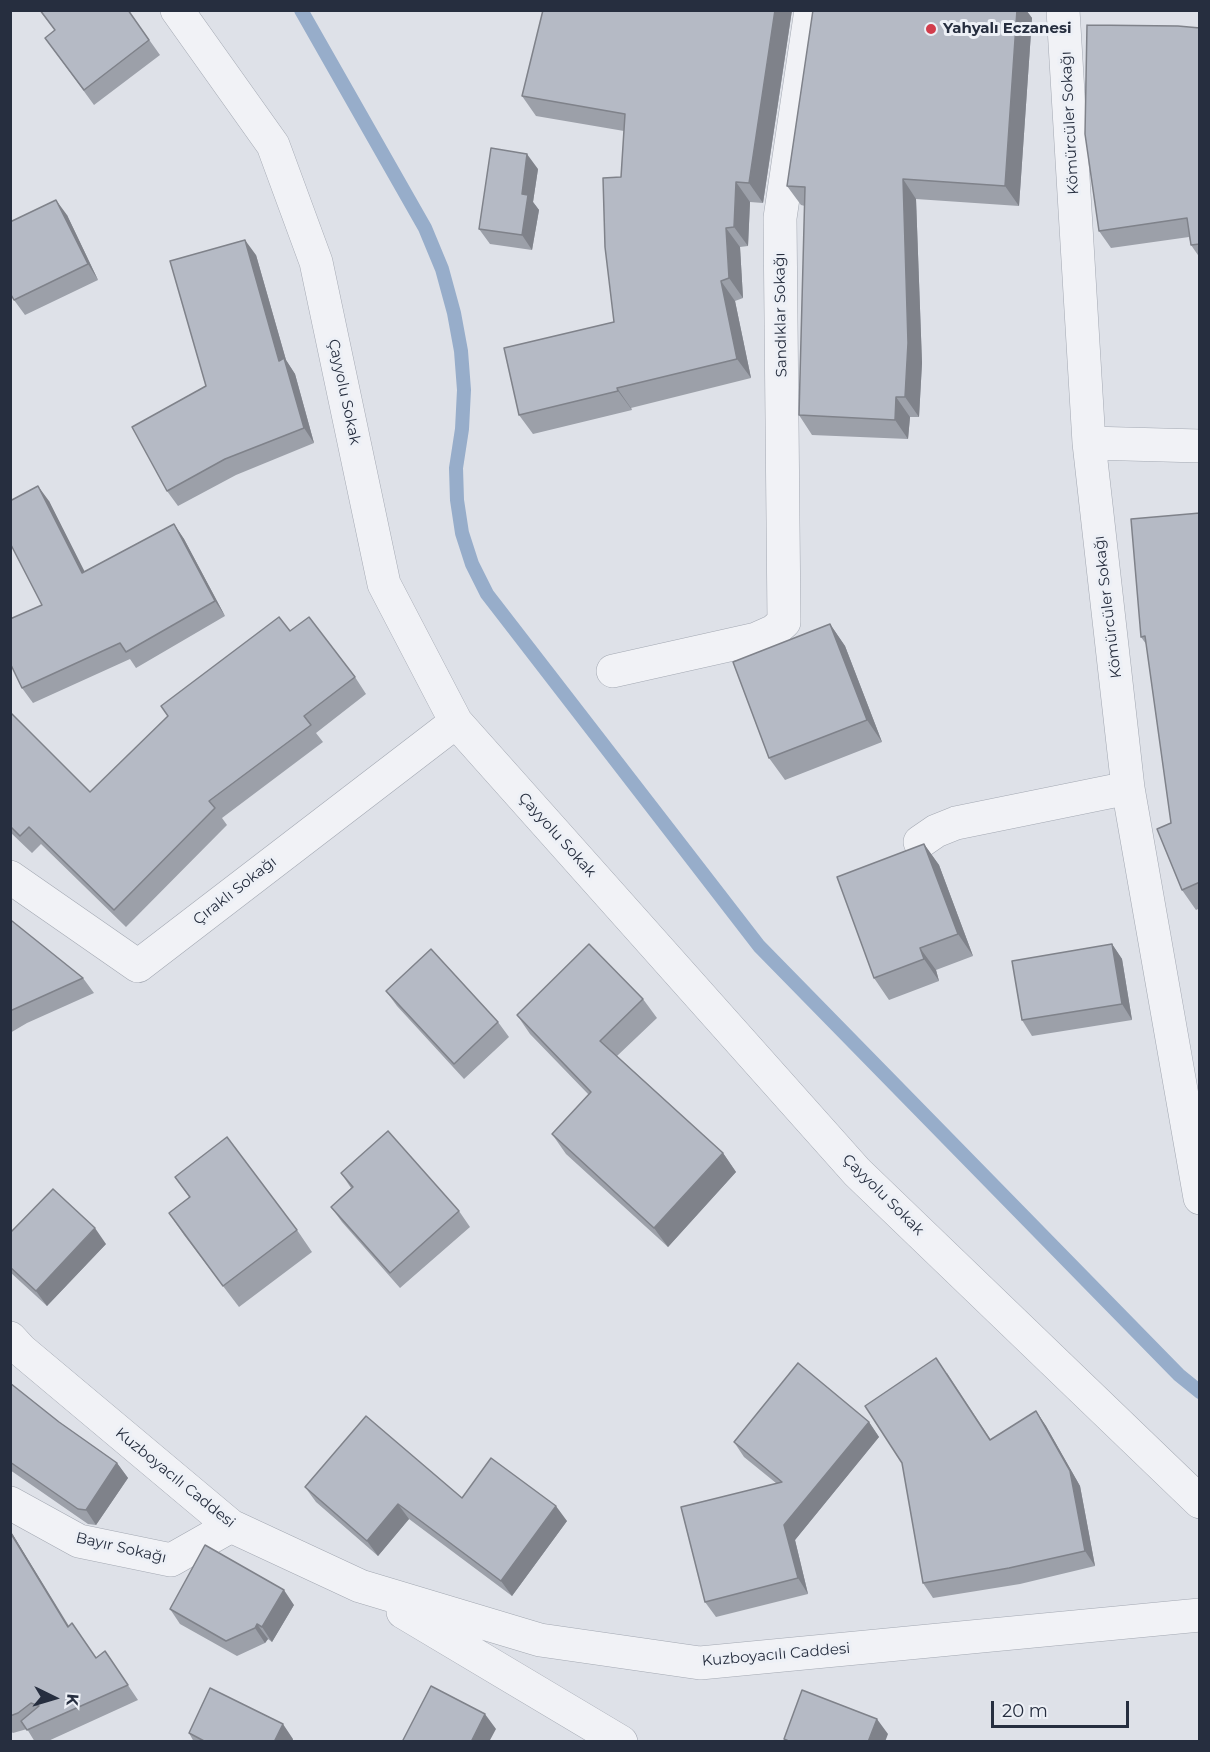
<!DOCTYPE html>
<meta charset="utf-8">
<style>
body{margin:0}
#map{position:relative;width:1210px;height:1752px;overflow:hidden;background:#dee1e8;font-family:Montserrat,sans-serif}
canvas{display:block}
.frame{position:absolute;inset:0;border:12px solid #262e3f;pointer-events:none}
.north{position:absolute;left:24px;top:1668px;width:60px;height:60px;-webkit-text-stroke:4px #edf0f6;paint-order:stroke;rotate:95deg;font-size:16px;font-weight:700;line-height:24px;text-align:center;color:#262e3f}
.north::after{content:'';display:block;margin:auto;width:21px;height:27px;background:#262e3f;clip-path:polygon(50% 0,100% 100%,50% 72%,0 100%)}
.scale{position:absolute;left:991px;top:1701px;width:138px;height:27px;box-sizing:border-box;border:3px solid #262e3f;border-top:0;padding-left:8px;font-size:18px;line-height:21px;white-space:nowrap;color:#262e3f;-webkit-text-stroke:4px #edf0f6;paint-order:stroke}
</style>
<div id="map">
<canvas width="1210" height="1752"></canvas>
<div class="frame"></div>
<div class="north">K</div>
<div class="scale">20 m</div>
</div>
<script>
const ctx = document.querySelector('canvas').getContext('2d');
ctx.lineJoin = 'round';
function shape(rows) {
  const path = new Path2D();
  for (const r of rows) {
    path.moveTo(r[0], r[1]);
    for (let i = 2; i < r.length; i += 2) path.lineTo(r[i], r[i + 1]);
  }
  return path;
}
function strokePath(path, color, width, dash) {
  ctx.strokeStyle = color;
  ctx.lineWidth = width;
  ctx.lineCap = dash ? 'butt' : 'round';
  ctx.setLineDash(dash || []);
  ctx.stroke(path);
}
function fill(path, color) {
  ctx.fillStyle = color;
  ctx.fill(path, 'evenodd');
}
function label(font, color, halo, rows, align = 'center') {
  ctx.font = font + ' Montserrat,sans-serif';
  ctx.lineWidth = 6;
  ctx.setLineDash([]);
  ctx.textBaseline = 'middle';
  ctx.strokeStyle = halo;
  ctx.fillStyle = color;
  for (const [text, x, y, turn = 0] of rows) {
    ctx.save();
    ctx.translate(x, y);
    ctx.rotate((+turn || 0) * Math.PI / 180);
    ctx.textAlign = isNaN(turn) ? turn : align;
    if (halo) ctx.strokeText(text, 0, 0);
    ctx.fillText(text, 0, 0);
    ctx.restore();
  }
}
strokePath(shape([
 [301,10,425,228,442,269,454,313,461,351,464,390,462,429,456,468,457,500,462,533,472,564,487,594,759,946,1179,1375,1200,1392]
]), '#97adca', 14);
const minor = shape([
 [177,10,273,145,316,262,384,584,456,722,857,1172,1200,1502],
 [1063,10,1089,443,1128,788,1200,1198],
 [1089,443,1200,446],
 [613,671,756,639,774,631,784,622,780,218,811,10],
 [920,842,936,831,956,823,1128,788],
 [10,877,138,966,456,722],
 [10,1338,21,1350,231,1526,360,1586,540,1640,700,1663,1200,1615],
 [10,1503,79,1541,171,1560,231,1526],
 [403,1612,621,1742]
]);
strokePath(minor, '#a3a8b2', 34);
strokePath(minor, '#f1f2f6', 33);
fill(shape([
 [39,10,128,10,160,55,94,105,45,38,55,30],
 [543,10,792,10,763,203,750,202,748,246,740,247,743,298,735,301,751,378,631,408,632,410,533,434,519,415,614,322,624,131,536,116,522,96],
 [813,10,1026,10,1032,18,1019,206,916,199,922,363,919,417,910,417,908,439,812,435,799,415,805,206,801,205,787,186],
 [1200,28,1200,258,1191,245,1189,237,1111,248,1099,231],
 [538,169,533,202,539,210,532,250,490,244,479,229],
 [67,215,98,280,25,315,14,300],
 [256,255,286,360,295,374,314,443,236,475,178,506,167,491],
 [49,501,84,572,174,524,184,539,225,616,136,668,130,659,33,703,22,688,42,605],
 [1200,513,1200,908,1196,910,1182,890,1171,823,1146,644,1141,637],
 [830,624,845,646,882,742,785,780,769,758],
 [290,631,355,677,366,694,316,733,323,742,222,818,227,825,126,927,41,844,32,853,10,832,10,712,90,792],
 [924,844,939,865,973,956,936,970,939,981,889,1000,874,978],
 [10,921,83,978,94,993,27,1023,10,1033],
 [1112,944,1122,959,1132,1020,1032,1036,1022,1020],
 [386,991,498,1022,509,1037,464,1079,397,1006],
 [643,999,657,1018,617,1056,723,1153,736,1172,668,1247,566,1154,552,1134,589,1095,530,1034,517,1015],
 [341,1173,459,1211,470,1227,400,1288,342,1222,331,1207,351,1188],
 [175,1177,297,1230,312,1252,239,1307,184,1235,169,1213,189,1197],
 [10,1233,106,1244,47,1306,10,1272],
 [947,1373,991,1440,1036,1411,1046,1426,1080,1486,1095,1566,1020,1584,933,1598,923,1583],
 [10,1383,59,1422,117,1463,128,1478,96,1525,88,1524,10,1470],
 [869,1422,879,1437,795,1540,808,1594,716,1617,705,1602,776,1483,744,1457,734,1442],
 [305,1487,462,1498,567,1521,512,1596,409,1519,378,1556,316,1502],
 [10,1530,69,1626,96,1658,105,1651,138,1700,46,1742,35,1742,27,1729,13,1733,10,1731],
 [294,1605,272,1642,268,1639,265,1643,237,1656,180,1624,170,1609],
 [189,1733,293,1739,292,1742,194,1742]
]), '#9ca0a9');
fill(shape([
 [775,10,792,10,763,203,749,183],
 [1017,10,1026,10,1032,18,1019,206,1005,186],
 [527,154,538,169,533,202,539,210,532,250,522,235,522,194],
 [903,179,916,199,922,363,919,417,905,397],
 [736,182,750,202,748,246,734,227],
 [56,200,67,215,98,280,88,264],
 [726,228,740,247,743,298,729,278],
 [245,240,256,255,286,360,295,374,314,443,304,428,279,361],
 [721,281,735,301,751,378,737,359],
 [617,388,631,408,632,410,618,391],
 [896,397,910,417,908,439,895,420],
 [38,486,49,501,93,588,82,573],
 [174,524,184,539,225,616,215,601],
 [830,624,845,646,882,742,867,720],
 [924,844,939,865,973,956,958,934],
 [1112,944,1122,959,1132,1020,1122,1004],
 [920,948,936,970,939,981,924,959],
 [723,1153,736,1172,668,1247,654,1228],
 [95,1228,106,1244,47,1306,36,1291],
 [1036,1411,1046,1426,1080,1486,1095,1566,1085,1551],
 [869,1422,879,1437,795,1540,808,1594,798,1578,784,1525],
 [117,1463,128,1478,96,1525,86,1510],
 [398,1504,409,1519,378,1556,367,1541],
 [556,1506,567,1521,512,1596,501,1581],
 [10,1530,78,1642,68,1627,10,1532],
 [284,1590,294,1605,272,1642,262,1627],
 [257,1624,268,1639,265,1643,255,1628],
 [485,1714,496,1729,489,1742,471,1742],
 [877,1719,888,1734,885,1742,868,1742],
 [283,1724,293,1739,292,1742,274,1742]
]), '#7f828a');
const building = shape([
 [40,10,128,10,149,40,84,90,45,38,55,30,40,10],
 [543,10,775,10,749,183,736,182,734,227,726,228,729,278,721,281,737,359,617,388,618,391,519,415,504,348,614,322,605,247,603,178,621,177,625,114,522,96,543,10],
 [813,10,1017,10,1005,186,903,179,908,343,905,397,896,397,895,420,799,415,805,187,787,186,813,10],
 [1087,25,1178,26,1200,28,1200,244,1191,245,1187,218,1099,231,1085,134,1087,25],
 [491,148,527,154,522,194,528,195,522,235,479,229,491,148],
 [56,200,88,264,14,300,10,293,10,222,56,200],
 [245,240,279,361,284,358,304,428,225,459,167,491,132,427,206,386,170,261,245,240],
 [38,486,82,573,174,524,215,601,126,652,120,643,22,688,10,663,10,619,42,605,10,543,10,501,38,486],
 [1200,513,1200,882,1182,890,1157,829,1171,823,1145,636,1141,637,1131,519,1200,513],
 [279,617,290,631,309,617,355,677,304,716,311,725,209,801,215,808,114,910,29,827,20,836,10,826,10,712,90,792,168,716,161,706,279,617],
 [830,624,867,720,769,758,733,662,830,624],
 [924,844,958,934,920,948,924,959,874,978,837,877,924,844],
 [10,921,12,921,83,978,10,1011,10,921],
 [589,944,643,999,600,1041,723,1153,654,1228,552,1134,591,1092,517,1015,589,944],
 [1112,944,1122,1004,1022,1020,1012,961,1112,944],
 [431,949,498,1022,454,1064,386,991,431,949],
 [388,1131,459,1211,390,1273,331,1207,353,1187,341,1173,388,1131],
 [227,1137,297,1230,223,1286,169,1213,190,1197,175,1177,227,1137],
 [53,1189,95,1228,36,1291,10,1267,10,1233,53,1189],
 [936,1358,990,1440,1036,1411,1070,1471,1085,1551,1009,1568,923,1583,902,1463,865,1406,936,1358],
 [798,1363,869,1422,784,1525,798,1578,705,1602,681,1507,782,1482,734,1442,798,1363],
 [10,1383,59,1422,117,1463,86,1510,78,1509,10,1462,10,1383],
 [366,1416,462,1498,491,1458,556,1506,501,1581,398,1504,367,1541,305,1487,366,1416],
 [10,1532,68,1627,72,1623,96,1658,105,1651,128,1685,27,1730,21,1721,39,1706,31,1703,18,1713,10,1716,10,1532],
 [205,1545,284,1590,262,1627,257,1624,255,1628,226,1641,170,1609,205,1545],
 [431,1686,485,1714,471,1742,402,1742,431,1686],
 [210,1688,283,1724,274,1742,206,1742,189,1733,210,1688],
 [802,1690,877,1719,868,1742,791,1742,784,1739,802,1690]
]);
fill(building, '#b5bac5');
strokePath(building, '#7f828a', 1.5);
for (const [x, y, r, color] of [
 [931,29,6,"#d23d4c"]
]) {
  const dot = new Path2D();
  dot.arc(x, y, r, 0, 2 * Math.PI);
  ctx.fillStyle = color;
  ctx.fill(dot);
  strokePath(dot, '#edf0f6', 2);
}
label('bold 15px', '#262e3f', '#edf0f6', [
 ["Yahyalı Eczanesi",943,29]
], 'left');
label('15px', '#262e3f', '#edf0f6', [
 ["Kömürcüler Sokağı",1070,123,-93],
 ["Sandıklar Sokağı",781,315,-91],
 ["Çayyolu Sokak",344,392,78],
 ["Kömürcüler Sokağı",1108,607,-97],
 ["Çayyolu Sokak",557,835,48],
 ["Çıraklı Sokağı",235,891,-38],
 ["Çayyolu Sokak",883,1195,45],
 ["Kuzboyacılı Caddesi",175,1478,39],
 ["Bayır Sokağı",121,1548,13],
 ["Kuzboyacılı Caddesi",776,1655,-5]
]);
</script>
